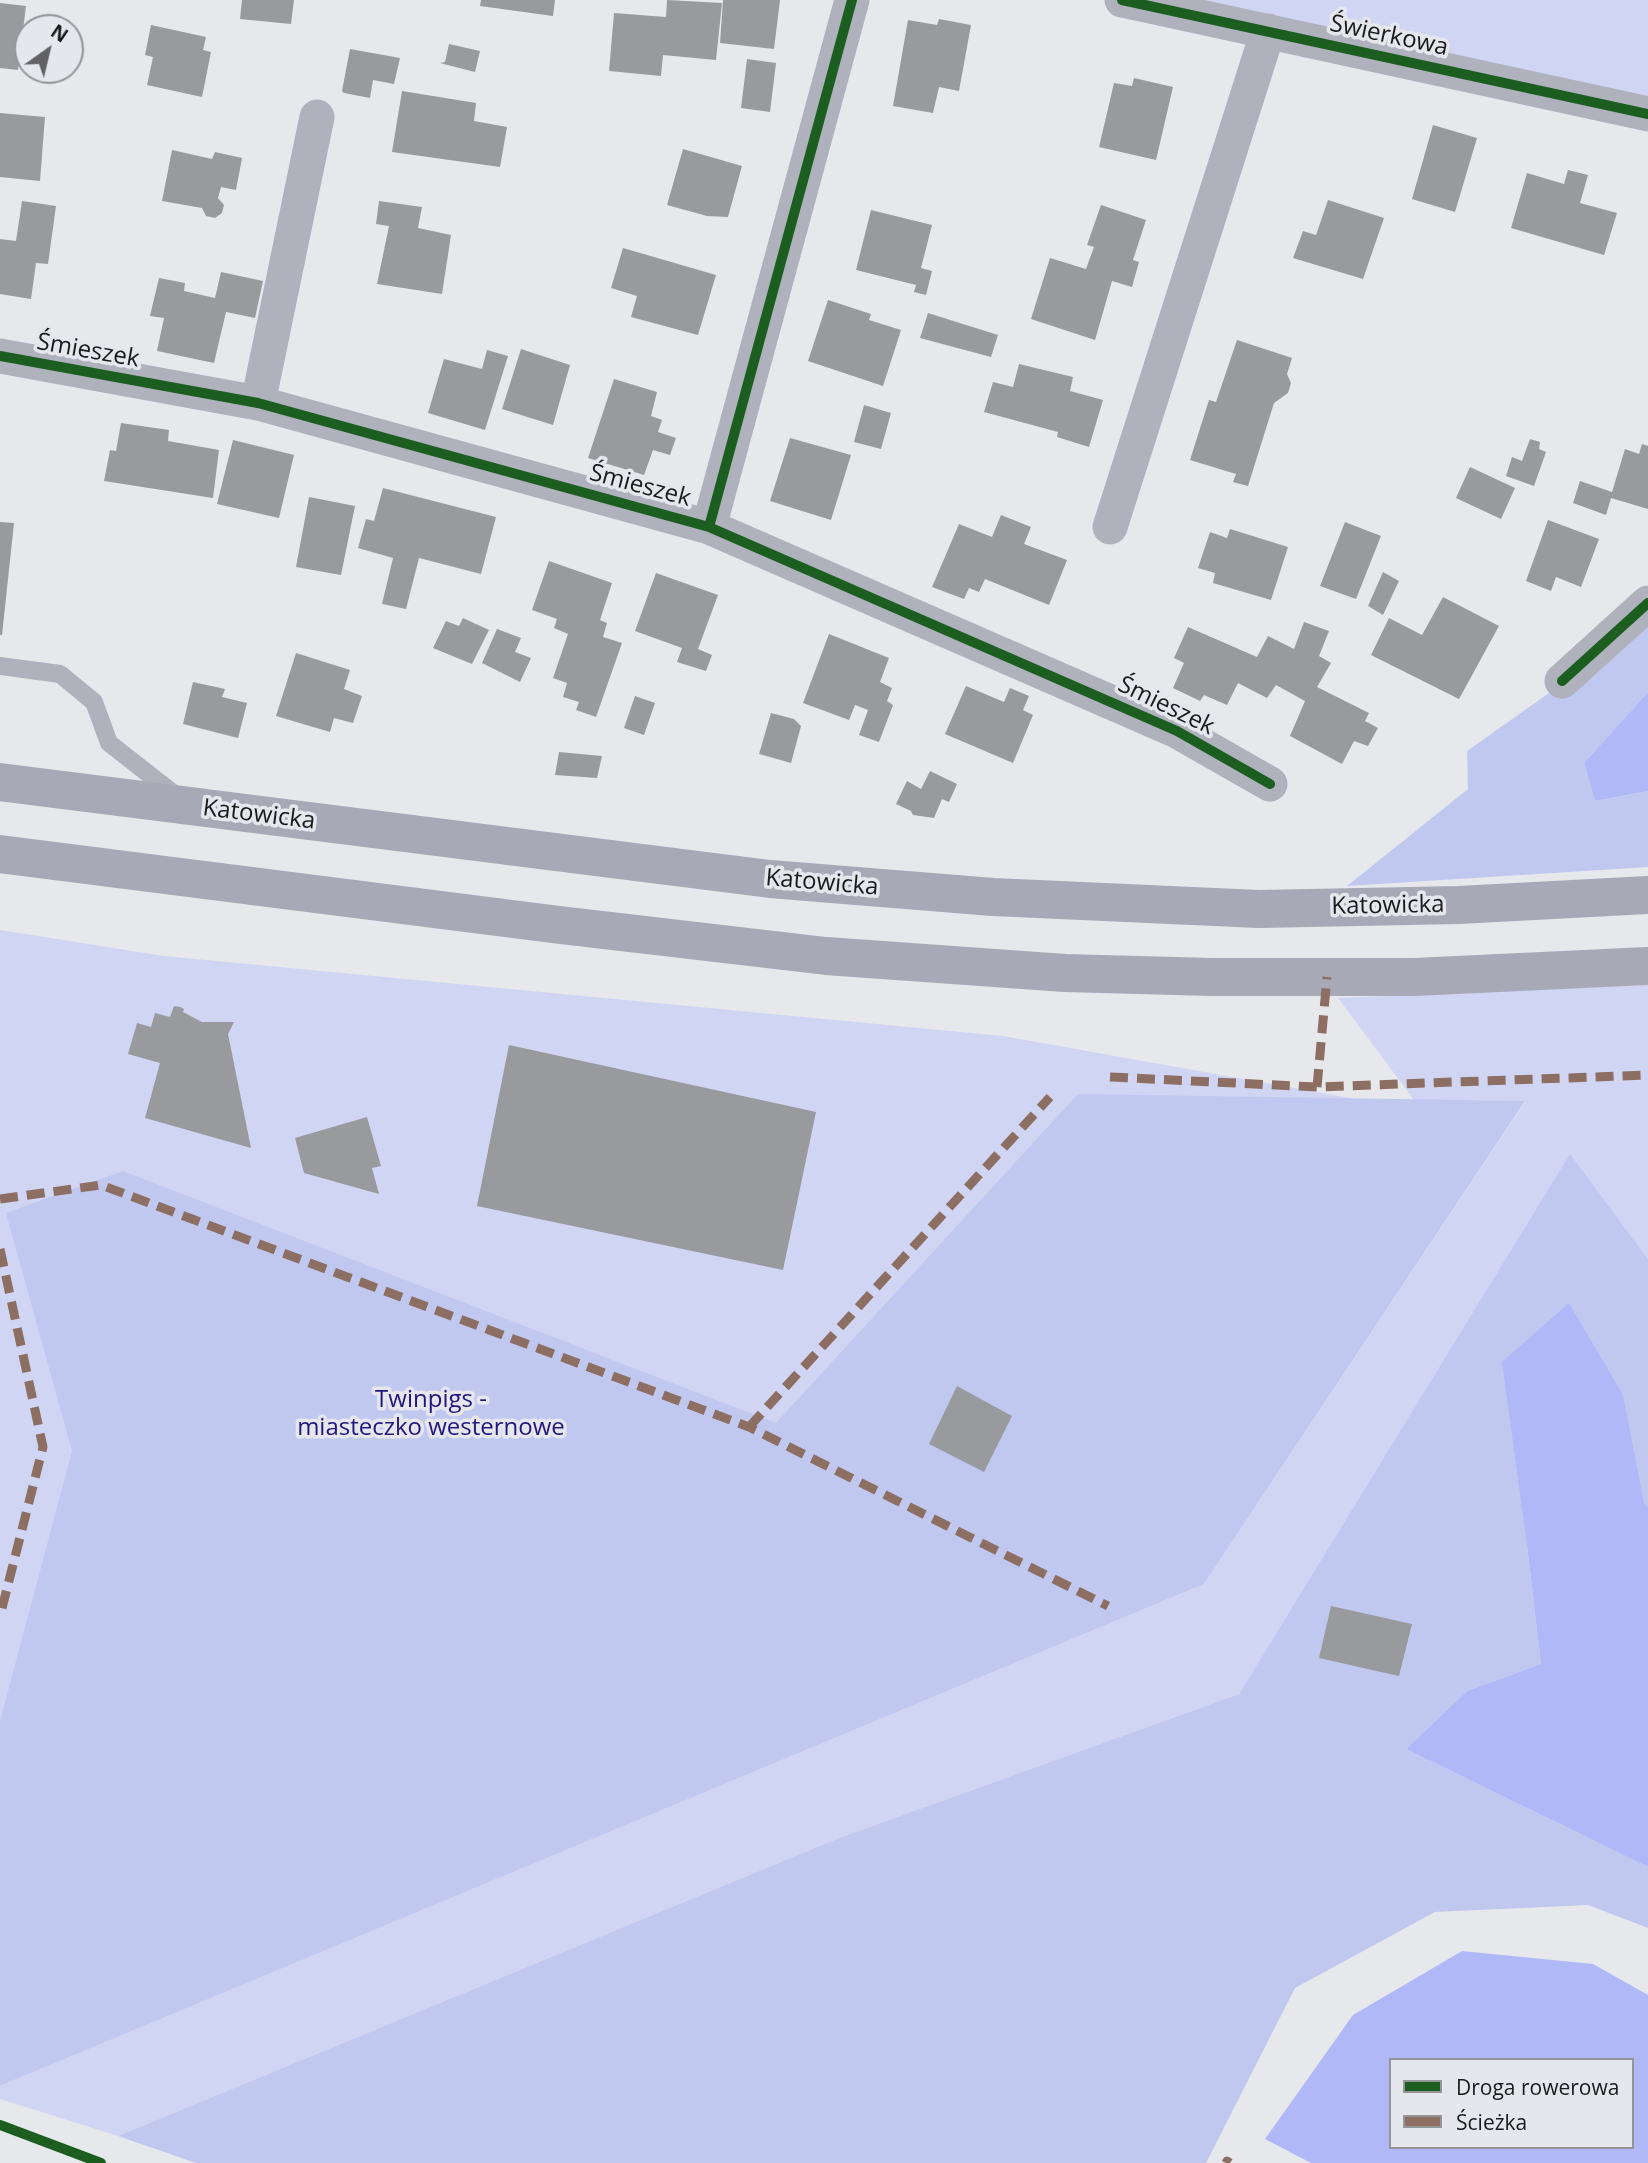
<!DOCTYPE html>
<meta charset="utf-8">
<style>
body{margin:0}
#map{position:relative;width:1648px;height:2163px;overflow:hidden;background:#e7e8ec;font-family:"Open Sans",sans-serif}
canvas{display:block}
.legend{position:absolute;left:1389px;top:2058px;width:245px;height:91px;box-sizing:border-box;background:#e6e7ed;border:2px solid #949599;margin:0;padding:9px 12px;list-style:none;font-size:21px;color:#1a1a1c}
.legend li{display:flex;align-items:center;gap:14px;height:35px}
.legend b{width:35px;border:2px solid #949599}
.north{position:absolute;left:14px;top:14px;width:70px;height:70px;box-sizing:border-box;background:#e6e7ed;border:2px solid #949599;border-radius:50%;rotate:34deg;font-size:19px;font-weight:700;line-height:28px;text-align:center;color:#1a1a1c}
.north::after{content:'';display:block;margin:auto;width:24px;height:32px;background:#626265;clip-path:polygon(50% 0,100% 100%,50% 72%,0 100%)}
</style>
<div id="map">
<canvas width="1648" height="2163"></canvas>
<ul class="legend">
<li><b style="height:9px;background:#1b5e20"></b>Droga rowerowa</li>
<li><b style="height:9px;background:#8d6e63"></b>Ścieżka</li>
</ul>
<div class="north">N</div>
</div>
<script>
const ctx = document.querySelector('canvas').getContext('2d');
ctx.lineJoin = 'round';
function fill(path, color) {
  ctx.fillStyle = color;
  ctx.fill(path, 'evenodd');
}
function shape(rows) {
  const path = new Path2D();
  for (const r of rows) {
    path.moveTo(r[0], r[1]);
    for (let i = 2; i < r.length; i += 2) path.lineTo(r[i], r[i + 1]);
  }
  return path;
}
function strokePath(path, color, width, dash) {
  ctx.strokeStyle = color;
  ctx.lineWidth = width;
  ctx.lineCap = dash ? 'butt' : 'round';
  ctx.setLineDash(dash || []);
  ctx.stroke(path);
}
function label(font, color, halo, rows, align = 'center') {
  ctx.font = font + ' "Open Sans",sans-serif';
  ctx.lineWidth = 7;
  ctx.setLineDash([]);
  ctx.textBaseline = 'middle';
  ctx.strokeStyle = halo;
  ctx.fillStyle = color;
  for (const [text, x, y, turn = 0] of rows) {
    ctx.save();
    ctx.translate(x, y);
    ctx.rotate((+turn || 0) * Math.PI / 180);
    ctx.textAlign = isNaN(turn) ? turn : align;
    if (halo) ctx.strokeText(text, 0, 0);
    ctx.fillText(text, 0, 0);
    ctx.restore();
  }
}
fill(shape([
 [1180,0,1648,0,1648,105],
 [0,930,164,956,1003,1036,1484,1122,0,2070],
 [1648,985,1648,1259,1570,1155,1239,1694,839,1838,118,2136,0,2099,0,2086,1204,1584,1525,1102,1414,1100,1338,998]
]), '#d0d5f3');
fill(shape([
 [1648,623,1648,692,1584,763,1595,801,1648,791,1648,867,1347,886,1468,789,1467,751],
 [1078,1094,1525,1101,1204,1584,0,2086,0,1721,72,1451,6,1213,123,1171,776,1423],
 [1570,1154,1648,1259,1648,1507,1644,1503,1527,1545,1541,1664,1467,1691,1406,1749,1648,1867,1648,1928,1588,1905,1435,1912,1295,1988,1206,2163,196,2163,118,2136,839,1838,1239,1694]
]), '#c1c8f0');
fill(shape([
 [1648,692,1648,791,1595,801,1584,763],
 [1569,1303,1623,1395,1644,1503,1648,1507,1648,1867,1406,1749,1467,1691,1541,1664,1527,1545,1502,1362],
 [1462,1951,1593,1964,1648,1995,1648,2163,1311,2163,1265,2139,1353,2015],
 [1391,2060,1632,2060,1632,2147,1391,2147]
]), '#b0b8f8');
fill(shape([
 [242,0,294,0,291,24,240,19],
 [481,0,555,0,553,16,480,6],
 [667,0,722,3,716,60,663,55,661,76,609,71,614,13,666,17],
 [723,0,780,0,774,49,720,43],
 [0,3,26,6,18,70,0,68],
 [939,19,971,25,959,91,939,87,933,113,893,106,908,20,937,25],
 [151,25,206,37,203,50,211,52,202,97,147,85,153,57,145,55],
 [449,44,480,51,475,72,440,63,445,62],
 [350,49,400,58,394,84,373,80,370,98,344,93,342,91],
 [747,59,776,63,770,112,741,108],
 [1134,78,1173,87,1156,160,1099,147,1114,83,1132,86],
 [402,91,476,103,474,121,507,127,500,167,392,152],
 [0,113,45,117,40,181,0,177],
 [1433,125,1477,138,1455,212,1412,199],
 [683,149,742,166,728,217,707,216,667,205],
 [172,150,212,159,215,152,242,158,236,190,221,187,218,198,224,205,222,213,215,218,206,216,202,208,162,201],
 [1568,170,1588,175,1580,203,1617,213,1604,255,1511,228,1527,173,1564,184],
 [1328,200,1384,218,1363,279,1293,258,1303,231,1316,235],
 [22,201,56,206,48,264,36,263,31,299,0,294,0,239,16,241],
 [379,201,422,207,418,228,451,235,442,294,377,284,389,226,376,224],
 [1101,205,1146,220,1133,260,1139,262,1132,287,1112,281,1095,340,1031,319,1050,258,1086,269,1094,247,1087,245],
 [871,210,932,225,921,268,932,271,926,295,914,292,916,285,856,270],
 [623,248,716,275,698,335,631,317,637,296,611,288],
 [221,272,263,281,255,318,226,312,214,363,157,351,164,318,150,316,159,278,185,283,184,291,215,298],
 [828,300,871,314,869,320,901,330,883,386,808,361],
 [928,313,998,335,991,357,920,338],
 [1237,340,1292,358,1287,374,1291,383,1288,393,1274,403,1248,486,1233,482,1236,474,1190,460,1209,400,1216,402],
 [521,349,570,365,553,425,502,409],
 [487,350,508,356,485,430,428,413,444,359,482,369],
 [1019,364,1073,377,1070,391,1103,400,1089,447,1057,437,1058,432,984,412,993,382,1013,387],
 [614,379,657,392,651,416,662,420,658,432,676,438,670,455,653,450,644,475,588,458],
 [864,405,891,413,881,449,854,442],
 [121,423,169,430,168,441,219,450,213,498,104,481,110,450,116,451],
 [790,438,851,455,831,520,770,501],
 [1530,439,1540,442,1539,449,1546,452,1534,486,1506,476,1512,457,1522,461],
 [233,440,294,455,279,518,217,504],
 [1642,444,1648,446,1648,509,1611,498,1606,515,1573,503,1580,481,1612,492,1625,449,1639,454],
 [1470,467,1515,488,1501,519,1456,498],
 [383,488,496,517,481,574,419,558,406,609,382,604,393,558,358,548,366,519,374,521],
 [309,497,355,506,341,575,296,567],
 [1001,515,1031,527,1024,544,1067,560,1049,605,985,579,979,592,969,588,964,599,932,587,959,524,992,537],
 [1548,520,1599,539,1581,587,1556,577,1551,591,1526,581],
 [0,522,14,523,2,635,0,635],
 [1345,522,1381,536,1356,599,1320,586],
 [1230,529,1288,547,1271,600,1213,583,1215,573,1198,568,1210,532,1227,538],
 [549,561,612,583,600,620,607,623,603,637,622,643,596,717,576,710,579,702,563,697,567,683,553,678,568,634,554,628,557,619,532,610],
 [1383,572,1399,581,1383,615,1368,606],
 [656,573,718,595,698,649,712,655,706,671,677,662,682,648,635,631],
 [1443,597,1499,626,1459,699,1371,655,1389,618,1422,635],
 [463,618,489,630,472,664,433,648,446,621,459,626],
 [1304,622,1329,631,1319,656,1331,663,1317,687,1369,713,1365,721,1378,728,1368,746,1354,741,1342,764,1290,736,1305,701,1276,685,1267,698,1238,683,1227,705,1204,695,1200,701,1173,688,1184,663,1174,658,1188,627,1257,657,1268,636,1294,649],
 [497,629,521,638,515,652,531,658,520,682,482,663],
 [829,634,889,658,880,682,892,688,887,701,893,705,879,742,859,735,868,710,855,705,849,720,803,703],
 [296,653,350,670,344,689,362,696,353,723,334,718,330,732,276,716],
 [193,682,225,689,222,697,247,703,238,738,183,724],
 [966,686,1004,702,1010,688,1029,696,1023,710,1033,715,1013,763,945,734],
 [635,696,655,703,644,735,624,728],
 [771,713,794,719,801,726,791,763,759,754],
 [559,752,602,756,597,778,555,775],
 [930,771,957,784,949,802,942,799,934,818,913,815,911,811,896,804,907,781,921,789],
 [174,1006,180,1007,184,1009,183,1012,202,1022,234,1022,228,1034,251,1148,145,1118,160,1063,128,1054,137,1023,151,1027,155,1013,170,1017],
 [509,1045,816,1112,783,1270,477,1206],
 [367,1117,381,1166,372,1168,379,1194,304,1173,295,1138],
 [957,1386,1012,1416,984,1472,929,1444],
 [1331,1606,1412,1624,1399,1676,1319,1658]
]), '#999a9d');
strokePath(shape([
 [0,666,60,674,94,702,109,743,178,797]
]), '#afb1bd', 18);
strokePath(shape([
 [1122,0,1648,114],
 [0,356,258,403,709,527,1177,731,1270,784],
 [258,403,317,117],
 [709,527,852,0],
 [1110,527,1268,31],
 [1562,681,1648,603]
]), '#afb1bd', 35);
strokePath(shape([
 [0,782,770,879,993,897,1259,909,1459,905,1648,895],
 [0,854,560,925,826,956,1065,973,1212,977,1414,977,1648,966]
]), '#a7a9b7', 38);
strokePath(shape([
 [1110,1077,1317,1087,1648,1075],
 [1317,1087,1327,977],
 [0,1199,101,1185,749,1427,1108,1606],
 [0,1249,43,1447,0,1616],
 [749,1427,1050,1097],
 [1226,2163,1227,2161,1230,2163]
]), '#8d6e63', 9, [18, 9]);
strokePath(shape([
 [1122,0,1648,114],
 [0,356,258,403,709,527,1177,731,1270,784],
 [709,527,852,0],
 [1562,681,1648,603],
 [0,2125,101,2163]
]), '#1b5e20', 10);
label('24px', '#1a1a1c', '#e6e7ed', [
 ["Świerkowa",1389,36,12],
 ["Śmieszek",88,351,10],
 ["Śmieszek",640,486,15],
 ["Śmieszek",1166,706,26],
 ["Katowicka",259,815,7],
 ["Katowicka",822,883,5],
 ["Katowicka",1388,906,-1]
]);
label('24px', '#23177c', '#e6e7ed', [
 ["Twinpigs -",431,1400],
 ["miasteczko westernowe",431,1428]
]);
</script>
